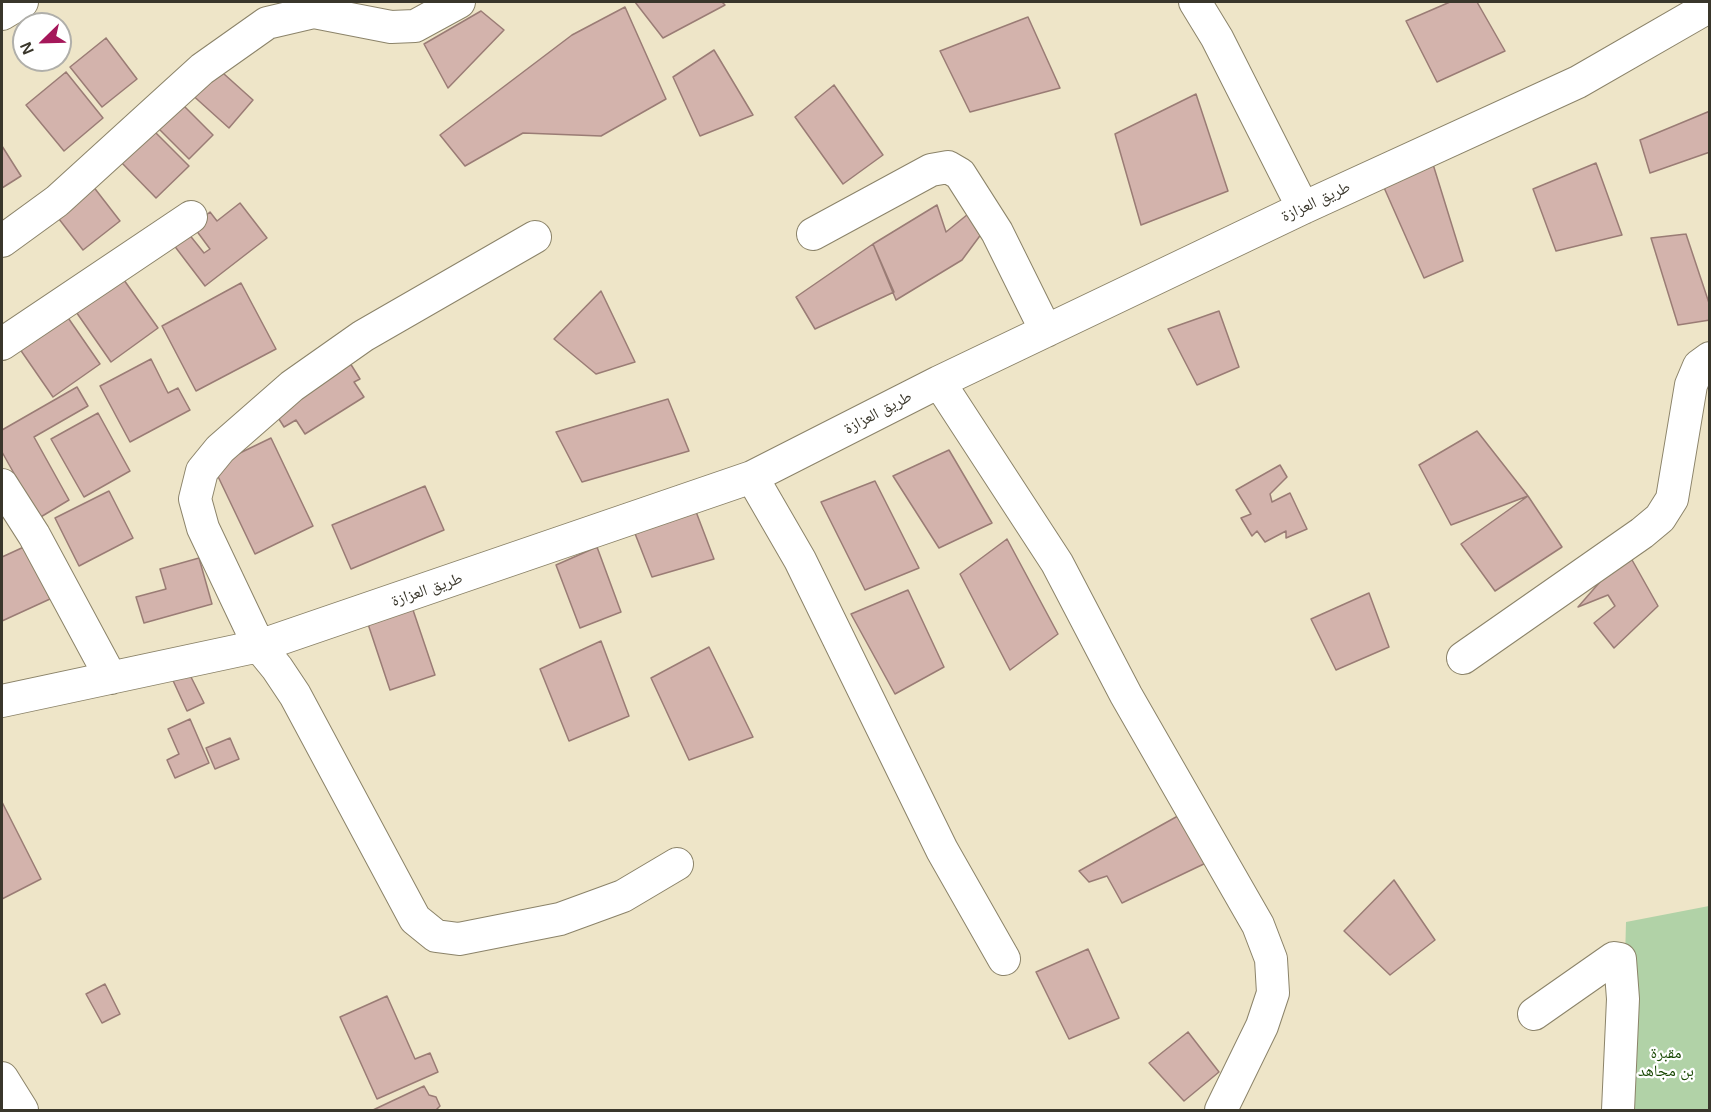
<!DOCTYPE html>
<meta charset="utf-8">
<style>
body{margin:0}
#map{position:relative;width:1711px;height:1112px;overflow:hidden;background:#eee5c8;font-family:Helvetica,sans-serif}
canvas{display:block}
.frame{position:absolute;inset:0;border:3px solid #39362b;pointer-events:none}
.north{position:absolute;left:12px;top:12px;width:60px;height:60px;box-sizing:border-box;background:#fff;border:2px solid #b0afaa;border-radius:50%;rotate:247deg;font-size:16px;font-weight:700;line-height:24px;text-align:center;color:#39362b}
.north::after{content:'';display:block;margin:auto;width:21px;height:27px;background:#a5175a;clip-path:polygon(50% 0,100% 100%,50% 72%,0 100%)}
</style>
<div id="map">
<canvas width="1711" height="1112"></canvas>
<div class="frame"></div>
<div class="north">N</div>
</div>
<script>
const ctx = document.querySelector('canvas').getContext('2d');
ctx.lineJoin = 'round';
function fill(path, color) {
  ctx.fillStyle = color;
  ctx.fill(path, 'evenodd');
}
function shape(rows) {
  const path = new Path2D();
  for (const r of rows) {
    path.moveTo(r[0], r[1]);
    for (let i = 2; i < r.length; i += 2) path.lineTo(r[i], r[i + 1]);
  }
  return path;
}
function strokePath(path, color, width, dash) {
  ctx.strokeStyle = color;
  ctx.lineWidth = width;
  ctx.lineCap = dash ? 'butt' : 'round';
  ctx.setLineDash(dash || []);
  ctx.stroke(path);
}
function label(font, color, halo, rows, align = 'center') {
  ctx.font = font + ' Helvetica,"Noto Naskh Arabic",sans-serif';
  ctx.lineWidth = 4.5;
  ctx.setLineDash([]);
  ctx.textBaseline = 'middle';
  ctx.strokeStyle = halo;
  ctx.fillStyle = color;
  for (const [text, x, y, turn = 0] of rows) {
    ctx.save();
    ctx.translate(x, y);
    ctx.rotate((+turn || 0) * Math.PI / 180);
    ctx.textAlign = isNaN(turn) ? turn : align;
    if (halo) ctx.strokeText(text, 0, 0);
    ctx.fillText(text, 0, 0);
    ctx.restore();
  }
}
fill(shape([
 [1709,906,1709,1110,1621,1110,1626,922]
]), '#b1d2a7');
const building = shape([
 [635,2,722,2,725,5,663,38,635,2],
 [1450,2,1477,2,1505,51,1437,82,1406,21,1450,2],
 [625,7,666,99,601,136,523,133,465,166,440,135,572,35,625,7],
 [481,11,504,30,448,88,424,44,481,11],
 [1028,17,1060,88,970,112,940,51,1028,17],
 [106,38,137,79,102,107,70,67,106,38],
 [714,50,753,115,700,136,673,77,714,50],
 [214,65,253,100,229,128,189,92,214,65],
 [66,72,103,118,64,151,26,105,66,72],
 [834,85,883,155,843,184,795,117,834,85],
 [1196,94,1228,191,1141,225,1115,134,1196,94],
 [175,97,213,135,189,159,151,121,175,97],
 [1710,111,1710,152,1650,173,1640,140,1710,111],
 [152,129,189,166,156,198,120,161,152,129],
 [2,146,21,176,2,188,2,146],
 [1432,161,1463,261,1424,278,1382,183,1432,161],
 [1596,163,1622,235,1556,251,1533,189,1596,163],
 [89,181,120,221,83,250,52,210,89,181],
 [240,203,267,238,205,286,173,244,188,233,204,253,210,249,193,226,210,212,217,221,240,203],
 [937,205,946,232,973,210,982,233,962,260,896,300,873,244,937,205],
 [1686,234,1710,306,1710,320,1678,325,1651,238,1686,234],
 [873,244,894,292,815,329,796,297,873,244],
 [119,273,158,328,111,362,72,306,119,273],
 [241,283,276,349,196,391,162,326,241,283],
 [601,291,635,362,596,374,554,339,601,291],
 [62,309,100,364,53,397,15,342,62,309],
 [1219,311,1239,367,1197,385,1168,329,1219,311],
 [345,355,360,379,354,382,364,397,305,434,296,420,284,427,272,408,345,355],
 [151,359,168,393,178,388,190,410,130,442,100,386,151,359],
 [77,387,88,406,34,437,69,500,39,518,2,452,2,430,77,387],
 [668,399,689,451,582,482,556,432,668,399],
 [98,413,130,471,84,497,51,439,98,413],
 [1477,431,1528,496,1451,525,1419,465,1477,431],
 [271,438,313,526,255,554,213,466,271,438],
 [949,450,992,523,939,548,893,476,949,450],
 [1280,465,1287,477,1270,494,1272,502,1290,493,1307,529,1286,538,1286,531,1265,542,1257,531,1252,536,1241,518,1251,514,1236,490,1280,465],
 [875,481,919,568,865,590,821,502,875,481],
 [425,486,444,530,351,569,332,525,425,486],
 [109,491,133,538,79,566,55,518,109,491],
 [1528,496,1562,547,1495,591,1461,544,1528,496],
 [695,509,714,559,652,577,634,531,695,509],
 [1007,539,1058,634,1010,670,960,574,1007,539],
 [26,546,50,599,2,621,2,557,26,546],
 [597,547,621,612,580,628,556,565,597,547],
 [1627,551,1658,606,1614,648,1594,623,1615,606,1608,595,1578,607,1627,551],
 [199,558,212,604,144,623,136,597,166,589,160,569,199,558],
 [908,590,944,667,895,694,851,614,908,590],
 [1369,593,1389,647,1336,670,1311,619,1369,593],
 [412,607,435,675,390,690,367,621,412,607],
 [601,641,629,716,569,741,540,669,601,641],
 [709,647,753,737,689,760,651,678,709,647],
 [186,667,204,703,187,711,170,674,186,667],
 [190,719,209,763,175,778,167,760,179,754,168,729,190,719],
 [230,738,239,759,215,769,206,748,230,738],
 [2,802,41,879,2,899,2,802],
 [1185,812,1208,862,1122,903,1107,876,1089,882,1079,871,1185,812],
 [1394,880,1435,940,1390,975,1344,931,1394,880],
 [1088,949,1119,1018,1069,1039,1036,972,1088,949],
 [105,984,120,1014,102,1023,86,994,105,984],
 [387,996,415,1059,430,1053,438,1072,377,1099,340,1017,387,996],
 [1188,1032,1219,1072,1184,1101,1149,1063,1188,1032],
 [424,1086,429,1095,436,1097,440,1106,436,1110,373,1110,424,1086]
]);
fill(building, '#d3b3ac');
strokePath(building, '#9a7c75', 1.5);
const minor = shape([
 [1195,2,1217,38,1303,208],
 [2,14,22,2],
 [813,234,931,170,948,167,960,174,997,232,1046,331],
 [535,237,363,336,292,386,220,449,202,471,195,499,203,528,259,646,277,668,295,695,415,919,436,936,459,939,560,919,623,896,677,864],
 [2,241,57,201,202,69,267,23,314,12,391,27,415,26,459,2],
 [2,344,191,217],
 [939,382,1057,563,1126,695,1258,925,1271,959,1273,993,1262,1026,1221,1110],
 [752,477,800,560,942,850,1004,959],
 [2,485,34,535,111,678],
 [1463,658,1642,533,1660,518,1672,499,1691,385,1699,366,1710,358],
 [2,701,259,646,752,477,939,382,1303,208,1578,82,1710,6],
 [1534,1014,1614,958,1620,959,1623,999,1618,1110],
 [2,1078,22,1110]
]);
strokePath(minor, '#8b8369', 34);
strokePath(minor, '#fff', 32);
label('16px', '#39362b', '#fff', [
 ["طريق العزازة",1316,202,-25],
 ["طريق العزازة",878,413,-28],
 ["طريق العزازة",427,590,-19]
]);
label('16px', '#1a4905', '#fff', [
 ["مقبرة",1666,1054],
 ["بن مجاهد",1666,1072]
]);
</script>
